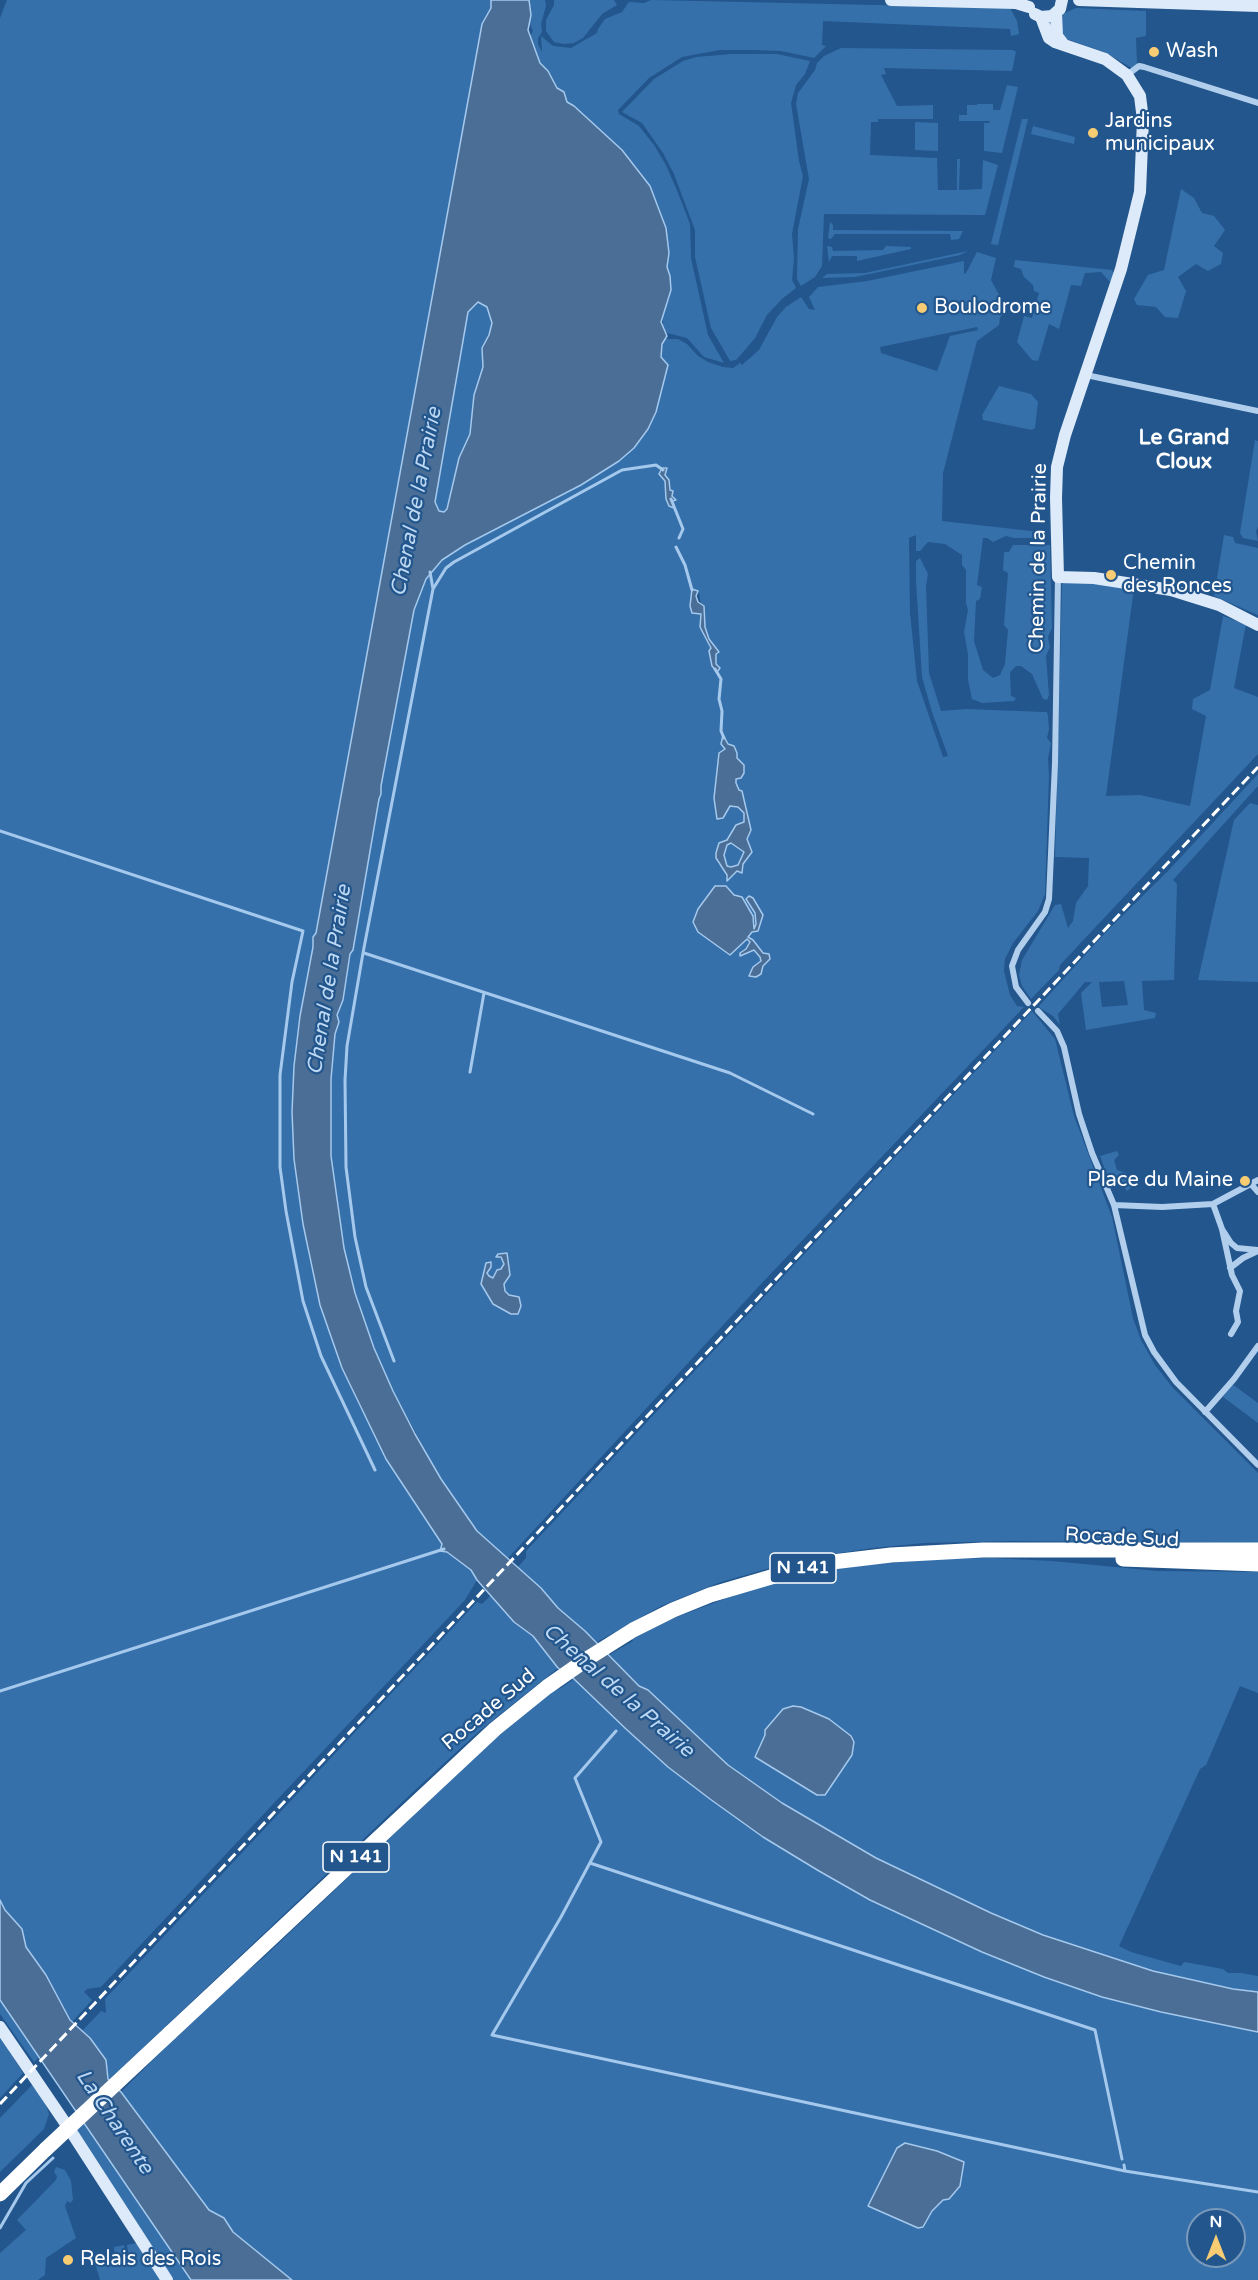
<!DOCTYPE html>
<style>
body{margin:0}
#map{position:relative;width:1258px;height:2280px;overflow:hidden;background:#22568d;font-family:"Varela Round",sans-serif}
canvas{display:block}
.north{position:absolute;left:1186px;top:2208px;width:60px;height:60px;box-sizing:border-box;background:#22568d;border:2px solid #7a9abb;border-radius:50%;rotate:0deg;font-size:16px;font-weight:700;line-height:24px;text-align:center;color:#fff}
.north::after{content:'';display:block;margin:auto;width:21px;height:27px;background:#f7cc73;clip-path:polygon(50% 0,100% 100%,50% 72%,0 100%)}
</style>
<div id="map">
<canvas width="1258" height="2280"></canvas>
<div class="north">N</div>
</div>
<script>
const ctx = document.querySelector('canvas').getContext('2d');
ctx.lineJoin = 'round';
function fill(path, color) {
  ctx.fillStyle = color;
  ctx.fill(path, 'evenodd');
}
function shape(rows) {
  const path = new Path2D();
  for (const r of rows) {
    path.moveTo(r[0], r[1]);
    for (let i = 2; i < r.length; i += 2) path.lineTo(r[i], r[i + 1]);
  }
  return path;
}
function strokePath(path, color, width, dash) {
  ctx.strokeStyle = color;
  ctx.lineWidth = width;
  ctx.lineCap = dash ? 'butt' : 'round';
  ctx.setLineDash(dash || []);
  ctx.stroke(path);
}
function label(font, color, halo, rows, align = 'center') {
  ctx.font = font + ' "Varela Round",sans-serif';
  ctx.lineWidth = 4.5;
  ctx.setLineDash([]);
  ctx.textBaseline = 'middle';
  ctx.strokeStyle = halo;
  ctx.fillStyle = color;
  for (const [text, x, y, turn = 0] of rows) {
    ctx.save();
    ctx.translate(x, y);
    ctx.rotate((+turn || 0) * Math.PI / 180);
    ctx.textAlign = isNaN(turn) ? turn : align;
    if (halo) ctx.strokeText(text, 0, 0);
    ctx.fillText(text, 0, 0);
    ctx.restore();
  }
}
fill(shape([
 [7,0,491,0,491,8,482,24,316,933,313,937,313,947,300,1016,292,1112,294,1159,309,1258,320,1305,342,1368,359,1405,447,1552,471,1570,477,1580,465,1600,101,1987,87,1989,84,1992,92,2000,72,2022,46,1975,26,1947,22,1929,5,1910,0,1900,0,18],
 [529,0,545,0,546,6,541,24,542,32,538,38,538,44,542,52,541,36,553,46,571,48,597,33,598,29,605,19,622,12,629,2,644,3,651,0,1010,8,1017,21,1019,34,1011,36,1010,29,823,21,822,45,826,46,814,58,781,51,754,50,720,50,682,57,649,78,618,110,619,114,639,126,654,145,666,165,678,193,690,224,691,258,708,335,724,363,704,357,687,338,667,333,663,329,663,312,670,297,670,276,666,267,669,253,666,228,659,207,650,186,637,168,622,150,574,106,567,102,564,92,557,88,548,71,540,63,530,37,533,31,530,24],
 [554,0,614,0,617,5,602,14,583,38,574,43,564,44,554,42,546,31,546,20,554,5],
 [1076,8,1146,11,1146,36,1136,38,1137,64,1132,68,1104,52,1064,38,1058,27,1063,14],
 [841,48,1013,50,1016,52,1012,71,884,68,886,74,881,75,897,106,933,105,933,119,878,119,878,122,871,122,870,155,937,158,938,190,957,190,957,159,960,159,959,190,982,189,983,160,998,165,985,215,824,214,822,266,815,277,801,286,797,279,798,229,809,179,796,104,798,93,815,70,817,63,824,56],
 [731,54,777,54,810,61,805,74,796,85,791,103,799,161,803,176,792,234,794,258,792,280,796,288,782,299,767,315,755,338,744,351,736,360,730,361,711,328,695,257,695,230,674,174,663,153,642,123,622,112,654,79,683,61,696,57],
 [1007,85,1018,87,1002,153,984,151,984,123,989,123,990,121,959,121,959,115,967,115,967,105,977,105,977,104,993,104,993,110,1000,110],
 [1022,119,1028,119,998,245,991,244],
 [915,122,938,123,938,151,915,150],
 [1033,126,1075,137,1074,144,1031,134],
 [1181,189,1194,198,1202,213,1214,216,1225,230,1214,246,1223,253,1221,264,1208,271,1196,264,1178,277,1186,291,1178,318,1165,317,1156,307,1137,305,1134,299,1148,275,1164,270],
 [830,222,833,225,833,230,963,231,959,239,951,240,950,234,835,234,831,239,828,238],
 [827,246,832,247,833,251,883,250,886,246,911,247,911,249,857,261,857,256,832,256,829,262],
 [968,251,960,255,855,277,822,278,827,274,865,273],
 [977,252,996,258,991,280,1004,304,1004,313,1000,317,999,325,977,341,943,473,942,521,1040,532,1037,538,1014,538,1006,536,993,542,987,538,983,538,977,585,982,587,980,599,976,601,974,641,983,670,993,678,1000,675,1005,664,1008,630,1004,625,1008,573,1003,570,1004,552,1009,552,1013,545,1050,545,1052,628,1048,637,1050,647,1046,656,1049,695,1047,700,1043,699,1032,674,1021,666,1016,666,1010,672,1011,696,1016,698,1014,701,982,703,972,699,968,680,968,654,964,632,968,610,966,603,966,570,962,565,962,555,945,544,928,542,920,551,916,551,916,535,909,538,910,613,917,681,943,757,948,756,932,712,922,677,916,581,916,561,920,558,928,574,926,586,929,673,941,711,966,709,1043,712,1047,712,1048,716,1049,729,1047,738,1051,743,1048,758,1049,776,1045,894,1038,911,1013,943,1005,959,1004,971,1010,995,1017,1006,1024,1007,761,1284,508,1558,477,1531,441,1479,393,1391,374,1348,355,1293,344,1248,331,1156,331,1079,335,1034,339,1022,337,1015,343,1000,350,954,353,950,379,799,381,794,381,786,414,610,426,579,442,560,465,545,581,485,619,461,634,448,648,429,656,412,668,365,661,357,662,344,665,339,678,339,687,344,698,356,708,362,723,367,733,368,740,363,742,365,759,350,777,317,786,307,801,297,809,309,815,310,809,297,818,287,867,281,964,261,964,274,966,273],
 [977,327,978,330,950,336,937,371,881,353,880,347],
 [665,467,666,468,665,475,669,480,671,490,675,500,672,500,674,508,669,506,665,492,665,481,659,474,660,469],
 [692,589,699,593,701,604,704,606,705,627,709,639,719,652,716,654,716,664,720,668,717,672,712,666,709,651,711,649,700,627,701,614,692,613,690,606],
 [723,735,728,744,734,746,737,753,737,758,744,765,744,774,741,778,736,779,736,784,739,790,742,791,751,830,747,839,752,852,743,864,742,872,737,871,727,880,723,867,718,864,716,858,716,853,719,843,727,840,736,825,744,822,744,813,738,807,729,806,723,818,717,819,714,798,719,754,725,749,721,744],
 [715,886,726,886,734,895,742,897,753,916,755,929,755,913,746,899,749,897,753,898,763,915,758,931,752,932,748,937,753,940,763,953,769,954,770,959,763,966,761,974,756,977,749,976,753,967,761,961,760,957,754,950,740,955,740,953,746,949,750,942,747,938,729,955,698,932,693,923,698,909],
 [507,1253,510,1275,504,1284,505,1291,509,1295,519,1297,521,1307,518,1314,511,1314,493,1304,481,1284,486,1263,491,1262,492,1264,487,1273,489,1276,493,1278,497,1270,501,1269,504,1264,504,1260,497,1256,498,1254],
 [1015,260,1112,270,1114,275,1110,282,1101,272,1085,273,1081,286,1071,285,1059,329,1049,324,1038,361,1032,360,1017,342,1024,316,1032,318,1039,293,1034,291,1033,285,1024,277,1021,269,1014,267],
 [478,302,487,307,492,323,489,335,482,348,483,367,474,395,470,434,459,458,447,509,444,512,440,511,435,503,468,312],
 [999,386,1031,394,1038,402,1035,428,1032,430,983,420,982,415],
 [1255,440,1258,441,1258,527,1256,531,1258,541,1243,538,1240,533],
 [1224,535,1233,537,1235,543,1258,548,1258,615,1214,596],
 [1069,580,1134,588,1106,796,1140,795,1190,806,1206,716,1192,709,1193,699,1210,690,1223,616,1246,624,1234,688,1258,697,1258,754,1060,965,1059,970,1031,999,1022,986,1019,975,1022,960,1055,905,1061,904,1068,928,1073,921,1076,903,1088,886,1089,858,1055,857,1062,584],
 [1258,774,1258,786,1173,880,1177,884,1174,980,1142,981,1144,1010,1156,1013,1155,1018,1086,1030,1081,993,1092,982,1085,982,1058,1014,1060,1025,1053,1016,1040,1008,1039,1006,1107,931,1168,871],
 [1124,981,1128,1005,1102,1007,1099,982],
 [1250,803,1258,805,1258,982,1198,980,1234,820],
 [731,843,744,852,738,865,731,867,727,866,724,855,727,845],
 [1032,1011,1055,1039,1074,1116,1112,1217,1133,1318,1141,1340,1155,1365,1173,1388,1258,1473,1258,1543,1010,1541,924,1543,872,1548,801,1559,718,1583,661,1606,597,1642,558,1608,541,1588,518,1567,526,1558,526,1551],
 [1117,1151,1119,1155,1114,1160,1117,1170,1126,1173,1132,1187,1127,1191,1122,1185,1110,1183,1100,1156],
 [1232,1384,1258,1403,1258,1423,1223,1397],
 [991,1558,1052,1561,1157,1571,1258,1572,1258,1693,1240,1686,1206,1765,1200,1769,1119,1946,1131,1952,1181,1966,1184,1962,1223,1969,1228,1973,1241,1973,1258,1976,1258,1992,1233,1989,1153,1971,1043,1935,991,1913,876,1858,782,1803,728,1765,648,1690,639,1687,609,1655,633,1641,632,1639,669,1620,748,1590,791,1579,835,1569,875,1564,941,1559],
 [491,1595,514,1622,533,1636,558,1668,477,1733,414,1791,109,2080,82,2031,101,2011,106,2013,105,1999,477,1602,482,1604],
 [574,1679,626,1729,668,1767,710,1799,763,1837,870,1900,982,1952,1044,1977,1102,1997,1161,2012,1258,2032,1258,2280,292,2280,233,2232,224,2218,209,2210,121,2092,218,1995,262,1959,490,1743,550,1692,561,1688],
 [1198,2220,1234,2220,1234,2256,1198,2256],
 [0,2000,40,2056,34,2062,0,2014],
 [0,2036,23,2073,0,2098],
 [32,2085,44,2100,49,2114,44,2129,0,2172,0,2118],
 [84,2120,191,2280,100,2280,95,2263,115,2256,114,2247,124,2245,126,2254,128,2253,127,2245,137,2243,72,2133],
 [56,2167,65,2170,71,2181,73,2200,70,2203,67,2201,65,2206,76,2238,46,2258,45,2275,38,2280,0,2280,0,2253,26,2230,17,2220,56,2180,57,2176,54,2172]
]), '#3670ab');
const water = shape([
 [491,0,529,0,531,15,528,30,540,63,548,71,557,88,564,92,567,102,574,106,622,150,650,186,666,228,669,253,667,267,670,276,671,290,661,322,667,336,662,344,661,357,668,365,656,412,648,429,634,448,619,461,581,485,465,545,442,560,426,579,414,610,381,786,381,794,379,799,353,950,350,954,343,1000,337,1015,339,1022,335,1034,331,1079,331,1156,344,1248,355,1293,374,1348,393,1391,415,1434,441,1479,477,1531,541,1588,558,1608,585,1631,639,1686,648,1690,728,1765,782,1803,876,1858,991,1913,1043,1935,1153,1971,1233,1989,1258,1992,1258,2032,1161,2012,1102,1997,1044,1977,982,1952,870,1900,819,1871,763,1837,710,1799,668,1767,626,1729,574,1679,558,1668,533,1636,514,1622,477,1580,471,1570,447,1552,440,1551,442,1544,386,1459,342,1368,320,1305,303,1224,294,1159,292,1112,294,1066,300,1016,313,947,313,937,316,933,482,24,491,8,491,0],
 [478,302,487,307,492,323,489,335,482,348,483,367,474,395,470,434,459,458,447,509,444,512,439,511,435,502,468,312,478,302],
 [662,468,667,468,665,475,669,480,670,490,673,491,672,496,676,500,672,501,674,508,669,506,666,499,665,481,659,474,662,468],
 [692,589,698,591,696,596,698,602,704,606,705,627,709,639,719,652,716,654,716,664,720,668,717,672,712,666,709,651,711,648,700,627,701,614,692,613,690,606,692,589],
 [723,735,728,744,734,746,737,753,737,758,744,765,744,773,741,778,736,779,736,783,739,790,742,791,751,830,747,839,752,852,743,864,742,873,737,871,727,881,727,875,716,858,716,853,719,843,727,840,736,825,744,822,744,813,738,807,730,806,723,818,717,819,714,798,719,753,725,749,721,744,723,735],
 [731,843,744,852,738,865,731,867,727,866,724,855,727,845,731,843],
 [715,886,726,886,734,895,742,897,753,916,754,929,756,924,755,913,746,899,749,896,753,898,763,915,758,931,752,932,748,937,753,940,763,953,769,954,770,959,763,966,761,974,756,977,749,976,753,967,761,961,760,957,754,950,740,956,740,953,746,949,750,942,747,939,730,955,698,932,693,922,698,909,715,886],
 [507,1253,510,1275,504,1284,505,1291,509,1295,519,1297,521,1306,518,1314,511,1314,493,1304,481,1284,486,1263,491,1262,491,1267,487,1273,489,1276,493,1278,497,1270,501,1269,504,1264,501,1257,496,1257,498,1254,507,1253],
 [793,1706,801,1707,829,1719,851,1736,854,1742,852,1755,825,1795,817,1795,755,1757,765,1735,765,1730,783,1709,793,1706],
 [0,1900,5,1910,22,1929,26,1947,46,1975,70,2020,90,2038,106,2060,108,2079,121,2092,209,2210,224,2218,233,2232,292,2280,191,2280,0,2000,0,1900],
 [905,2143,937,2151,964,2162,960,2186,949,2199,943,2200,932,2211,923,2227,918,2228,868,2206,897,2148,905,2143]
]);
fill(water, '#4a6e95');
strokePath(water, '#a5c9ed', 1.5);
strokePath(shape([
 [671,499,683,529,679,538],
 [676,547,685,565,692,590],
 [433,589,446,568,454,562,622,470,656,465,663,470],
 [715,669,721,679,719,699,722,711,721,731,724,738],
 [0,831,303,931,292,982,280,1075,280,1167,286,1211,303,1301,321,1356,375,1470],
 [364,953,730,1073,813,1114],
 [470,1072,484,993],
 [394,1361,366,1287,355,1237,346,1167,345,1080,347,1046,363,953,433,589,430,572],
 [0,1691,444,1549],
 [616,1731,575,1778,601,1842,561,1917,492,2035,1125,2171,1258,2192],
 [590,1863,1095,2030,1122,2159],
 [1124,2165,1125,2171],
 [0,2228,26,2183,53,2158]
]), '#a5c9ed', 3);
strokePath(shape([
 [1127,75,1139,66,1144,67,1258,103],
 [1086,375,1258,411],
 [1028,1003,1016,987,1012,966,1018,950,1045,912,1049,899,1055,763,1058,577],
 [1038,1011,1057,1031,1064,1047,1079,1114,1092,1153,1114,1205,1145,1335,1154,1352,1176,1382,1258,1465],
 [1251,1184,1258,1192],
 [1213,1204,1222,1229,1231,1243,1237,1248,1258,1250],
 [1114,1205,1162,1207,1213,1204,1258,1180],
 [1222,1229,1232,1275,1240,1291,1236,1311,1238,1322,1231,1334],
 [1230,1268,1243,1258,1258,1251],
 [1205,1412,1234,1379,1258,1346]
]), '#b1ceec', 6);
strokePath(shape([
 [891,0,1016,3,1029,7],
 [1079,0,1258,6],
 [1056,13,1057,36,1064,45],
 [1035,14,1041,17,1052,16,1060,9,1062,0],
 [1041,17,1049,38,1055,42,1105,59,1127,75,1140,96,1143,120,1140,192,1121,269,1065,435,1057,467,1056,498,1058,577,1094,578,1171,590,1219,605,1258,625],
 [0,2027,72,2133,167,2280]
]), '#ddeaf9', 12);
strokePath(shape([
 [1123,1559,1258,1564],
 [170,2033,495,1729,547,1687,590,1657,633,1630,673,1610,710,1595,788,1572,824,1563,891,1555,983,1550,1258,1550],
 [0,2194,46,2149]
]), '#fff', 15);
strokePath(shape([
 [0,2104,1258,767]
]), '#fff', 3, [10, 4.5]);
strokePath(shape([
 [46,2149,170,2033]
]), '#fff', 15);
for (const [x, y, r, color] of [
 [1154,52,6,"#f7cc73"],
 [1093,133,6,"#f7cc73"],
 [922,308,6,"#f7cc73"],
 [1111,575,6,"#f7cc73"],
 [1245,1181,6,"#f7cc73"],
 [68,2260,6,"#f7cc73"]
]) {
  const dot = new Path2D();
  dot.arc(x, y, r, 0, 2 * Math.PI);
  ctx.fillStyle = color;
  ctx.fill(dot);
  strokePath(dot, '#22568d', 2);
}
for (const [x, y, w] of [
 [803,1568,66],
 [356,1857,66]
]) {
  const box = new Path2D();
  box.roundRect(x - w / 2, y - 15, w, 30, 4.5);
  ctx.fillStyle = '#22568d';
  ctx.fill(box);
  strokePath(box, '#fff', 1.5);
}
label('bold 18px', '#fff', null, [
 ["N 141",803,1568],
 ["N 141",356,1857]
]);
label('20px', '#fff', '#22568d', [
 ["Wash",1166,52],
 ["Jardins",1105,122],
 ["municipaux",1105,145],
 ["Boulodrome",934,308],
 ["Chemin",1123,564],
 ["des Ronces",1123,587],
 ["Place du Maine",1233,1181,"right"],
 ["Relais des Rois",80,2260]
], 'left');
label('20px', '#fff', '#22568d', [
 ["Chemin de la Prairie",1039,558,-89],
 ["Rocade Sud",1122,1538,3],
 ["Rocade Sud",489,1710,-40]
]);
label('bold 21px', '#fff', '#22568d', [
 ["Le Grand",1184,438],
 ["Cloux",1184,462]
]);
label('italic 21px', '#bdd8f3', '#22568d', [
 ["Chenal de la Prairie",417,502,-79],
 ["Chenal de la Prairie",330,980,-81],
 ["Chenal de la Prairie",618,1691,41],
 ["La Charente",114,2122,56]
]);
</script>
